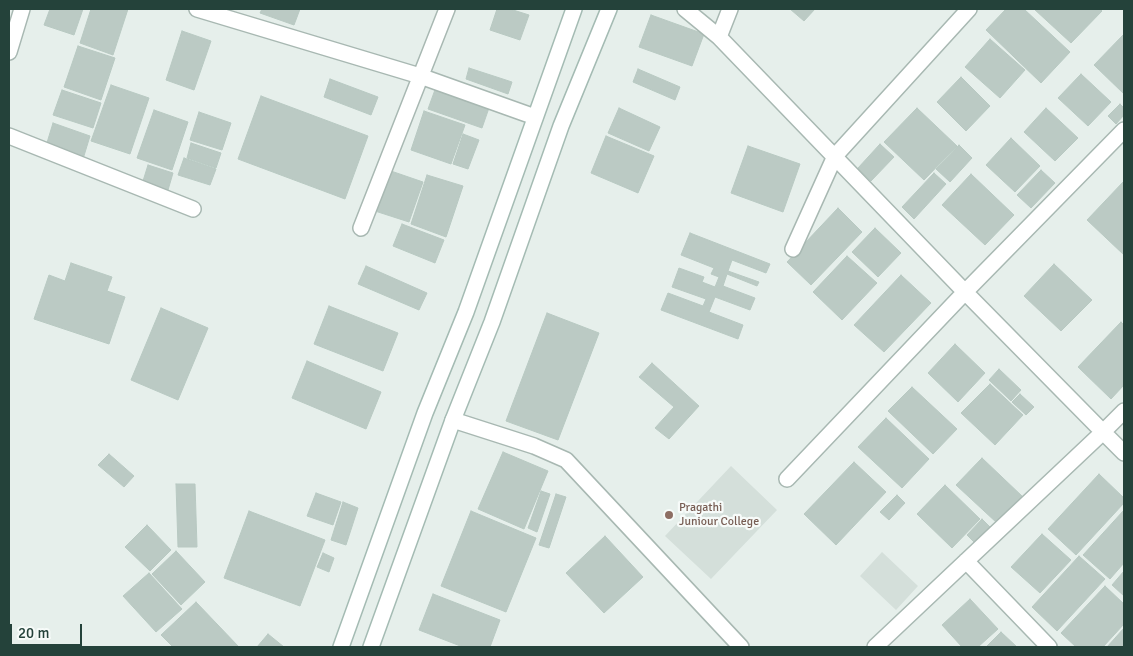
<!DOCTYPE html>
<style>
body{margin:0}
#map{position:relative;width:1133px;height:656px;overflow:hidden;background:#e6efeb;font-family:Signika,sans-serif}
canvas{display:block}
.frame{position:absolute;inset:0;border:10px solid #24423a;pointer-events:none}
.scale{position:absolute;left:10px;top:624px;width:72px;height:22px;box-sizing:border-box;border:2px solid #24423a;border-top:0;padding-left:6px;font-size:15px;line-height:18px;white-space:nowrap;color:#24423a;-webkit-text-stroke:4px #f7fbf9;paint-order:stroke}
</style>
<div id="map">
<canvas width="1133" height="656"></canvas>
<div class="frame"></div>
<div class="scale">20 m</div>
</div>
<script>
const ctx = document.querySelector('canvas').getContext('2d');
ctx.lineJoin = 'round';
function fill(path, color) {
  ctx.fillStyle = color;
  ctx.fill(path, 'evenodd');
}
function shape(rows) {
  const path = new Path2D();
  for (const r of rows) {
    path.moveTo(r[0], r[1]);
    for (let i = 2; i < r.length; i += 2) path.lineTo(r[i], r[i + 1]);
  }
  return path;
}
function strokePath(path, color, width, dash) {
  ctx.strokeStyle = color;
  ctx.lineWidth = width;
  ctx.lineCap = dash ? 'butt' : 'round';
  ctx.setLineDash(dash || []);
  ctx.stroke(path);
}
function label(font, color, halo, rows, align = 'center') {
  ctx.font = font + ' Signika,sans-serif';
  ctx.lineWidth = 4.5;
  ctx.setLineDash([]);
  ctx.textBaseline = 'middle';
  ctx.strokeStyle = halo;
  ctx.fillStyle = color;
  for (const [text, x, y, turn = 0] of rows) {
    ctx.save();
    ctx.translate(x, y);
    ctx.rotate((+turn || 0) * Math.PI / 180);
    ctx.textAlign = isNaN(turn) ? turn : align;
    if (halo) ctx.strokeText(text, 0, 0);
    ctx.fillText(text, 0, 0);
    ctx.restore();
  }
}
fill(shape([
 [731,466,777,510,711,579,665,536],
 [882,552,918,586,896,610,860,576]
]), '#d4dfda');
const building = shape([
 [50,9,83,9,74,35,44,25,50,9],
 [91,9,128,9,113,55,80,43,91,9],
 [262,9,300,9,294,25,260,13,262,9],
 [497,9,510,9,529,15,520,40,490,30,497,9],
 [790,9,815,9,804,21,790,9],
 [1006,9,1024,9,1070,52,1041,83,986,30,1006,9],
 [1034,9,1100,9,1102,11,1071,43,1034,9],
 [651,15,704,34,692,66,639,47,651,15],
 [182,31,211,41,194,90,166,80,182,31],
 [1124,34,1124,94,1094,65,1124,34],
 [990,39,1025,70,1000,98,965,67,990,39],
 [78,46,115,58,101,100,64,87,78,46],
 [469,68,512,82,508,94,466,79,469,68],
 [638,69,680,87,675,100,633,82,638,69],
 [1081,74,1111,102,1088,126,1058,98,1081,74],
 [961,77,990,106,966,131,937,102,961,77],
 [330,79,378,97,371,115,324,97,330,79],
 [111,85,149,98,130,154,91,141,111,85],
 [436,87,490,105,482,128,428,109,436,87],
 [62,90,101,103,93,128,53,115,62,90],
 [261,96,368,136,345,199,238,159,261,96],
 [1120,104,1124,108,1124,115,1116,124,1108,116,1120,104],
 [619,108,660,127,649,151,608,133,619,108],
 [917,108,957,146,924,180,884,142,917,108],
 [1046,108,1078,138,1055,161,1024,132,1046,108],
 [154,110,188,122,172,170,137,158,154,110],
 [424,111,465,125,451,164,411,150,424,111],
 [199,112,231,123,222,150,190,140,199,112],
 [53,123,90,136,83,159,46,146,53,123],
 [463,134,479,140,468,169,453,164,463,134],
 [606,136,654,156,638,193,591,173,606,136],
 [1011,138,1040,166,1015,192,986,165,1011,138],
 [191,143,221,153,216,168,187,158,191,143],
 [880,144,894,157,871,181,858,168,880,144],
 [959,145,972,158,950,182,936,169,959,145],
 [748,146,800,164,783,212,731,193,748,146],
 [184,158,216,169,210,185,178,175,184,158],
 [148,165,173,173,168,190,143,181,148,165],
 [388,170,423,182,409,222,375,211,388,170],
 [1041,170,1055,183,1031,208,1017,195,1041,170],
 [934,173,946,184,914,219,902,207,934,173],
 [971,174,1014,215,985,245,942,205,971,174],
 [427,175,463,186,446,237,411,224,427,175],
 [1124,181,1124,255,1087,220,1124,181],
 [838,208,862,232,811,285,787,262,838,208],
 [402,224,444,240,435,263,393,246,402,224],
 [875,228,901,253,878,277,852,252,875,228],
 [690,233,770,264,766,273,732,260,728,271,759,282,757,286,727,274,723,286,755,298,750,310,715,297,709,312,743,325,738,339,661,310,668,293,703,306,706,299,672,287,679,268,704,277,702,282,715,287,719,277,711,274,714,268,681,255,690,233],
 [847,256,877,283,842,320,813,292,847,256],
 [71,263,112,277,107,291,125,297,109,344,34,319,49,275,65,281,71,263],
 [1054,264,1092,300,1061,331,1024,296,1054,264],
 [366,266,427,293,419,310,358,284,366,266],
 [901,275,931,303,884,352,854,325,901,275],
 [329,306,398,333,383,371,314,344,329,306],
 [161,308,208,328,178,400,131,380,161,308],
 [547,313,599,333,558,440,506,421,547,313],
 [1121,322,1124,325,1124,385,1111,399,1078,367,1121,322],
 [955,344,985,373,958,402,928,373,955,344],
 [307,361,381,392,366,429,292,398,307,361],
 [652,363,699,406,669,439,655,428,674,407,639,377,652,363],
 [999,369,1021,390,1011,401,989,380,999,369],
 [990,384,1023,415,995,445,961,413,990,384],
 [912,387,957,429,933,454,888,411,912,387],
 [1020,394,1034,407,1026,415,1012,402,1020,394],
 [886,418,929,459,902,488,858,447,886,418],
 [503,452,548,471,524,529,478,509,503,452],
 [109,454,134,476,124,487,98,465,109,454],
 [982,458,1023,497,997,523,956,485,982,458],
 [854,462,886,492,836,545,804,514,854,462],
 [1099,474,1124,498,1124,503,1076,555,1048,529,1099,474],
 [176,484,195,484,197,547,178,547,176,484],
 [945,485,980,519,952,548,917,514,945,485],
 [541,491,550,494,537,532,528,528,541,491],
 [316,493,341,502,333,525,307,516,316,493],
 [556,494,566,497,549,548,539,545,556,494],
 [897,495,905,503,889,520,880,512,897,495],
 [343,502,358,508,346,545,331,540,343,502],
 [1124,510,1124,563,1110,579,1083,555,1124,510],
 [249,511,325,540,300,606,224,578,249,511],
 [471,511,536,538,506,612,441,586,471,511],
 [982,519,991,528,976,544,967,535,982,519],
 [147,525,171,550,150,571,125,547,147,525],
 [1042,534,1071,560,1040,593,1011,567,1042,534],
 [605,536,643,577,604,613,566,573,605,536],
 [176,551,205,582,181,605,152,574,176,551],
 [323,553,334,558,329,572,317,567,323,553],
 [1079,556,1105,579,1057,631,1032,607,1079,556],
 [1124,571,1124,596,1112,585,1124,571],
 [149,573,182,609,156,632,123,596,149,573],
 [1105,586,1124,604,1124,624,1103,647,1076,647,1061,633,1105,586],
 [433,594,500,620,490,647,463,647,419,630,433,594],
 [970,599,998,629,978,647,962,647,942,625,970,599],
 [196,602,238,646,237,647,173,647,161,635,196,602],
 [1124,628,1124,647,1107,647,1124,628],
 [1001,632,1017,647,986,647,1001,632],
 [268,634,284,647,257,647,268,634]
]);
fill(building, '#bbcac4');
strokePath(building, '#b8c9c2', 1);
const minor = shape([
 [197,9,420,76,535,117],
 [685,9,719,37,965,292,1103,432,1124,411],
 [719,37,730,9],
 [9,52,22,9],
 [9,136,193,209],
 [361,228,447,9],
 [793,249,835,156,969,9],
 [453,420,534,446,566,460,741,647],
 [787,479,965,292,1124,130],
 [966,561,1049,647],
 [875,647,1103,432,1124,453]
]);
const secondary = shape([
 [341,647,425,413,466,312,574,9],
 [371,647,453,420,492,322,561,126,609,9]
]);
strokePath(minor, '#a8b8b2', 18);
strokePath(secondary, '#a4bbb3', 18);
strokePath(minor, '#fff', 15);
strokePath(secondary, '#fff', 15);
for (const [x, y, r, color] of [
 [669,515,5,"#8d6e63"]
]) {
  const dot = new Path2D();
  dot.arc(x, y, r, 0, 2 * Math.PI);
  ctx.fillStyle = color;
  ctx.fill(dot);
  strokePath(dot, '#f7fbf9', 2);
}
label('12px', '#785e54', '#f7fbf9', [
 ["Pragathi",679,508],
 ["Juniour College",679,522]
], 'left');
</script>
